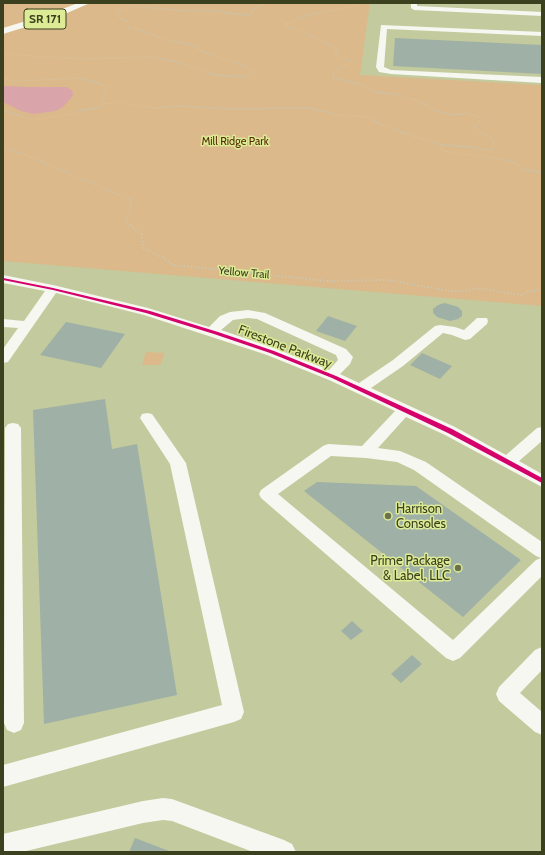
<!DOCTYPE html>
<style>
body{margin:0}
#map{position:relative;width:545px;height:855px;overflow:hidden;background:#c3ca9d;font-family:Cabin,sans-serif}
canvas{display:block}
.frame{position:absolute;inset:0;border:4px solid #3b411e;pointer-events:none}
</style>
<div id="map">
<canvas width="545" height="855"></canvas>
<div class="frame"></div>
</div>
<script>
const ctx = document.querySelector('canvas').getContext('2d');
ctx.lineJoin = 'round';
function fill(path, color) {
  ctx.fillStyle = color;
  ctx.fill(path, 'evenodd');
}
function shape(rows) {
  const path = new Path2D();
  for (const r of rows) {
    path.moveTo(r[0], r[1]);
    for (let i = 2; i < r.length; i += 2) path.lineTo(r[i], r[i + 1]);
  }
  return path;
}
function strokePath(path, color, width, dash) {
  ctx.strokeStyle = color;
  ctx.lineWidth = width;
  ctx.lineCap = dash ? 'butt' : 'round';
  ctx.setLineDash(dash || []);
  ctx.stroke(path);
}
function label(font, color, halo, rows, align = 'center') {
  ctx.font = font + ' Cabin,sans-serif';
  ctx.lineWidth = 3;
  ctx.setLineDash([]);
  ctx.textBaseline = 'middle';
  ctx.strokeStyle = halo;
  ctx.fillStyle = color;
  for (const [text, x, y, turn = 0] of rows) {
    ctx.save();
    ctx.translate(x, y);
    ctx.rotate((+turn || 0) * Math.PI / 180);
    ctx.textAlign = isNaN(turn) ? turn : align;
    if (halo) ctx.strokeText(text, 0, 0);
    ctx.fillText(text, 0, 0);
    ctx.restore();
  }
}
fill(shape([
 [3,3,370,3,360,75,542,85,542,306,3,261],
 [146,352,165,353,160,365,142,365]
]), '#dbb98a');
fill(shape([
 [3,86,26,87,66,87,72,90,73,94,71,98,63,107,55,111,33,114,21,111,3,102]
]), '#daa4ab');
fill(shape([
 [395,38,542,45,542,74,393,66],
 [445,303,458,307,462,311,462,316,458,319,450,321,437,317,433,313,433,309,438,305],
 [328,316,357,326,345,341,316,331],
 [66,322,125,334,101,368,40,355],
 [422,353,452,366,440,379,410,365],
 [105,399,112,449,137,444,177,695,44,724,33,410],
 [317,482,416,486,521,560,463,617,304,491],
 [352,621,363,631,351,640,341,631],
 [412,655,422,664,401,683,391,674],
 [135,838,169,851,169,852,129,852]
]), '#9fb1a6');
strokePath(shape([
 [3,54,82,59,151,57,173,61,215,75,243,77,251,74,252,70,240,64,208,54,192,45,164,39,138,29,129,28,127,21,120,18,115,12,132,6,187,11,220,11,225,13,248,15,251,14,251,11,264,3],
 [3,79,20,81,78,78,99,83,107,88,101,100,106,104],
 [3,110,28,119,37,119,72,114,83,110,97,108,106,104,120,102,155,108,181,106,229,109,311,108,337,115,368,117,376,122,403,133,444,145,473,147,485,150,492,149,494,145,492,139,474,127,481,121,481,119,477,116,466,113,453,115,444,113,432,109,419,101,398,95,375,92,362,85,332,77,334,73,345,65,351,63,351,61,335,54,337,49,298,30,289,28,286,24,308,15,351,7,357,5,358,3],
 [442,144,441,149,444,151,508,160,528,170,542,173],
 [3,147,26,155,131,200,130,210,126,218,127,222,131,226]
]), '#c9cbbd', 1.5, [0.5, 1.5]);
strokePath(shape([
 [130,225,141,234,144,248,164,258,173,265,328,281,387,280,450,291,467,291,477,288,521,295,529,291,542,290]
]), '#c9cbbd', 2, [1, 2.5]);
fill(shape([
 [411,3,417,3,417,6,542,12,542,16,414,10,411,8,411,3],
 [381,25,542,32,542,36,387,29,384,67,391,70,542,77,542,83,391,74,379,72,376,67,381,25],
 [3,275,53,285,148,308,209,327,220,316,230,312,248,310,265,313,346,349,353,357,350,364,340,374,359,383,393,360,435,326,440,325,455,327,464,330,477,318,487,318,488,321,487,324,470,339,465,340,452,335,443,333,403,366,371,388,455,427,506,455,537,428,542,427,542,441,519,461,542,474,542,487,445,435,406,417,378,448,400,451,426,462,542,542,542,576,460,658,453,661,446,658,261,498,259,494,261,490,323,446,328,444,362,446,395,411,329,380,267,355,144,315,56,293,8,362,3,363,3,349,18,328,3,327,3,319,24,321,45,291,3,283,3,275],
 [248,318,257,319,336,355,338,360,329,370,277,349,221,330,233,320,248,318],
 [331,456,366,458,397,462,414,470,536,556,541,558,536,560,453,640,278,494,331,456],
 [147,413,152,414,186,463,244,712,241,719,234,722,3,787,3,765,222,705,170,464,140,418,142,414,147,413],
 [13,423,18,424,21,428,24,723,21,730,14,733,7,730,4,723,5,428,8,424,13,423],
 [542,647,542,670,520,693,542,712,542,735,535,732,499,701,496,694,499,687,535,650,542,647],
 [163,798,172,799,284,840,292,844,296,852,253,852,172,821,163,820,143,823,22,852,3,852,3,834,143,801,163,798]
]), '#f6f7f0');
fill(shape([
 [78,3,90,3,58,17,3,34,3,28,52,13,78,3]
]), '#f6f7f0');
fill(shape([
 [3,278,53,288,150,311,218,332,274,351,336,376,452,429,542,478,542,483,448,433,332,378,270,353,214,334,146,313,53,290,3,280,3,278]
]), '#d6006c');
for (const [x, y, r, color] of [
 [388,516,4,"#6b714a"],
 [458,568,4,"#6b714a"]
]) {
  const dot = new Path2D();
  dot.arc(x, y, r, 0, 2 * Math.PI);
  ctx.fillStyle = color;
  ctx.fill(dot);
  strokePath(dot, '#ddeb96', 1.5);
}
label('11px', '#562b02', '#ddeb96', [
 ["Mill Ridge Park",235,142]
]);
label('11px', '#3b411e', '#ddeb96', [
 ["Yellow Trail",244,273,5]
]);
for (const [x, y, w] of [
 [45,19,42]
]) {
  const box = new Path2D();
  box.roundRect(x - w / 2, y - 10, w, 20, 3);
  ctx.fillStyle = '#ddeb96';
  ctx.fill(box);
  strokePath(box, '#3b411e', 1);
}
label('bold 12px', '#3b411e', null, [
 ["SR 171",45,19]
]);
label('13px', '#3b411e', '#ddeb96', [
 ["Firestone Parkway",285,347,21]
]);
label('13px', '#3b411e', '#ddeb96', [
 ["Harrison",396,509],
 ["Consoles",396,524],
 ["Prime Package",450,561,"right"],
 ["& Label, LLC",450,576,"right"]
], 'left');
</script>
